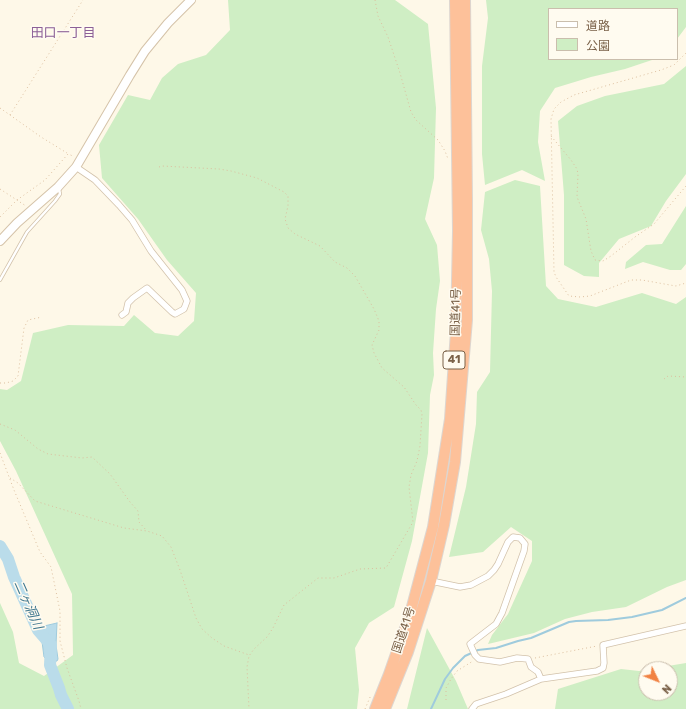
<!DOCTYPE html>
<meta charset="utf-8">
<style>
body{margin:0}
#map{position:relative;width:686px;height:709px;overflow:hidden;background:#fef8e8;font-family:Rubik,"Noto Sans JP",sans-serif}
canvas{display:block}
.legend{position:absolute;left:548px;top:8px;width:130px;height:52px;box-sizing:border-box;background:#fffbf0;border:1px solid #cabead;margin:0;padding:5px 7px;list-style:none;font-size:12px;color:#7b6249}
.legend li{display:flex;align-items:center;gap:8px;height:20px}
.legend b{width:20px;border:1px solid #cabead}
.north{position:absolute;left:638px;top:661px;width:40px;height:40px;box-sizing:border-box;background:#fffbf0;border:1px solid #cabead;border-radius:50%;rotate:133deg;font-size:11px;font-weight:700;line-height:16px;text-align:center;color:#7b6249}
.north::after{content:'';display:block;margin:auto;width:14px;height:18px;background:#f18243;clip-path:polygon(50% 0,100% 100%,50% 72%,0 100%)}
</style>
<div id="map">
<canvas width="686" height="709"></canvas>
<ul class="legend">
<li><b style="height:5px;background:#fff"></b>道路</li>
<li><b style="height:11px;background:#cfeec4"></b>公園</li>
</ul>
<div class="north">N</div>
</div>
<script>
const ctx = document.querySelector('canvas').getContext('2d');
ctx.lineJoin = 'round';
function fill(path, color) {
  ctx.fillStyle = color;
  ctx.fill(path, 'evenodd');
}
function shape(rows) {
  const path = new Path2D();
  for (const r of rows) {
    path.moveTo(r[0], r[1]);
    for (let i = 2; i < r.length; i += 2) path.lineTo(r[i], r[i + 1]);
  }
  return path;
}
function strokePath(path, color, width, dash) {
  ctx.strokeStyle = color;
  ctx.lineWidth = width;
  ctx.lineCap = dash ? 'butt' : 'round';
  ctx.setLineDash(dash || []);
  ctx.stroke(path);
}
function label(font, color, halo, rows, align = 'center') {
  ctx.font = font + ' Rubik,"Noto Sans JP",sans-serif';
  ctx.lineWidth = 3;
  ctx.setLineDash([]);
  ctx.textBaseline = 'middle';
  ctx.strokeStyle = halo;
  ctx.fillStyle = color;
  for (const [text, x, y, turn = 0] of rows) {
    ctx.save();
    ctx.translate(x, y);
    ctx.rotate((+turn || 0) * Math.PI / 180);
    ctx.textAlign = isNaN(turn) ? turn : align;
    if (halo) ctx.strokeText(text, 0, 0);
    ctx.fillText(text, 0, 0);
    ctx.restore();
  }
}
fill(shape([
 [228,0,395,0,428,24,436,108,434,178,425,219,437,245,440,281,436,309,433,353,434,375,430,395,428,453,412,541,394,607,369,623,355,648,359,690,357,709,0,709,0,603,13,632,19,663,44,676,73,655,72,594,16,471,0,441,0,389,7,390,21,381,33,333,68,325,124,326,134,315,155,333,178,336,194,321,196,293,167,260,138,219,102,178,99,145,128,95,150,100,162,78,178,64,206,55,230,30],
 [486,0,686,0,686,27,677,39,677,9,549,9,549,59,655,59,625,69,591,77,555,88,540,111,538,142,545,181,522,170,485,185,482,154,482,66,488,18],
 [686,66,686,174,666,201,651,226,619,239,599,263,599,277,584,276,564,265,564,195,558,121,577,106,605,96,664,84],
 [515,180,540,186,546,286,558,299,596,307,642,293,676,304,686,297,686,580,667,587,626,607,592,612,565,619,534,633,488,644,492,635,508,614,532,561,532,541,511,527,483,552,449,557,466,487,476,424,477,392,490,372,492,291,489,259,481,230,485,192],
 [686,206,686,264,681,270,670,270,643,262,625,269,626,262,646,245,662,244],
 [427,628,456,681,468,709,407,709],
 [686,663,686,709,555,709,558,689,621,669,639,671,646,670,646,693,670,693,670,669,650,669]
]), '#cfeec4');
const water = shape([
 [57,623,56,645,58,659,57,661,49,662,44,657,41,634,44,626,57,623]
]);
fill(water, '#badcea');
strokePath(water, '#9fcbdd', 1);
strokePath(shape([
 [431,709,445,679,453,668,465,656,478,650,496,648,518,641,531,638,569,622,576,621,608,620,632,617,662,610,686,598]
]), '#9fcbdd', 2);
strokePath(shape([
 [0,546,8,559,14,577,38,630,51,645,50,665,59,688,61,695,68,709]
]), '#badcea', 12);
const lane = shape([
 [0,280,27,232,55,201,60,194,59,189]
]);
const street = shape([
 [76,167,95,180,119,205,132,220,151,251,182,290,187,301,184,309,175,314,172,312,147,288,133,298,128,303,126,312,122,315],
 [431,581,460,587,471,585,488,576,494,570,498,564,508,542,513,537,520,538,525,544,524,551,502,613,496,624,470,644,475,655,479,659,500,662,517,658,528,659,531,667,538,672,541,679],
 [472,709,476,704,506,694,541,679,597,671,603,668,604,663,603,645,686,626]
]);
const secondary = shape([
 [0,241,17,223,58,187,76,167,130,75,145,51,168,23,191,0]
]);
const highway = shape([
 [375,709,389,674,410,614,433,527,450,419,456,331,458,231,455,0],
 [385,709,408,652,431,581,444,525,455,462,467,320,467,200,465,0]
]);
strokePath(lane, '#d2c2ab', 4);
strokePath(street, '#d2c2ab', 7);
strokePath(secondary, '#d5c3a9', 10);
strokePath(highway, '#ddd6d0', 12);
strokePath(shape([
 [375,0,378,16,388,37,400,73,411,112,416,120,438,140,445,151,448,159],
 [686,53,674,65,661,70,574,95,561,102,554,109,551,119,554,272,556,277,569,296,580,297,590,296,631,280,642,280,670,285,676,286,686,283],
 [0,108,41,137,67,153],
 [10,115,83,0],
 [551,136,571,160,577,169,578,174,577,197,586,219,591,251,595,260,603,261,611,256,635,237,654,224,686,186],
 [159,167,162,166,219,169,231,171,257,178,284,192,288,196,288,206,285,219,288,228,295,234,320,246,335,262,347,268,355,276,374,309,379,321,379,330,372,345,374,353,382,368,404,387,416,405,421,410,422,414,420,446,417,461,411,475,409,487,413,522,386,568,360,569,334,578,318,578,284,605,273,628,267,637,254,649,249,656,247,667,249,709],
 [0,189,26,206],
 [0,217,17,200,45,180,68,154,73,156],
 [664,379,668,376,686,377],
 [0,383,6,383,13,381,18,376,24,328,28,320,42,317],
 [0,424,15,430,38,449,48,454,82,458,92,457,110,474,130,502,138,511,139,522,146,530],
 [0,453,14,490,40,552,51,567,60,611,60,641,67,668,79,701,81,709],
 [10,478,18,483,35,501,124,528,147,531,162,536,171,547,180,570,196,618,202,629,212,638,224,646,249,655],
 [535,658,597,646],
 [446,700,446,688,451,679,457,671,473,661],
 [365,709,371,695]
]), '#dcbf9f', 1, [1, 3]);
strokePath(lane, '#fff', 2.5);
strokePath(street, '#fff', 5.5);
strokePath(secondary, '#fff', 8);
strokePath(highway, '#fdc19a', 10);
for (const [x, y, w] of [
 [454,360,22]
]) {
  const box = new Path2D();
  box.roundRect(x - w / 2, y - 9, w, 18, 3);
  ctx.fillStyle = '#fffbf0';
  ctx.fill(box);
  strokePath(box, '#7b6249', 1);
}
label('bold 11px', '#7b6249', null, [
 ["41",454,360]
]);
label('12px', '#7b6249', '#fffbf0', [
 ["国道41号",456,312,-89],
 ["国道41号",404,630,-72]
]);
label('13px', '#8c6097', '#fffbf0', [
 ["田口一丁目",63,33]
]);
label('italic 13px', '#407890', '#fffbf0', [
 ["二ヶ洞川",28,605,66]
]);
</script>
